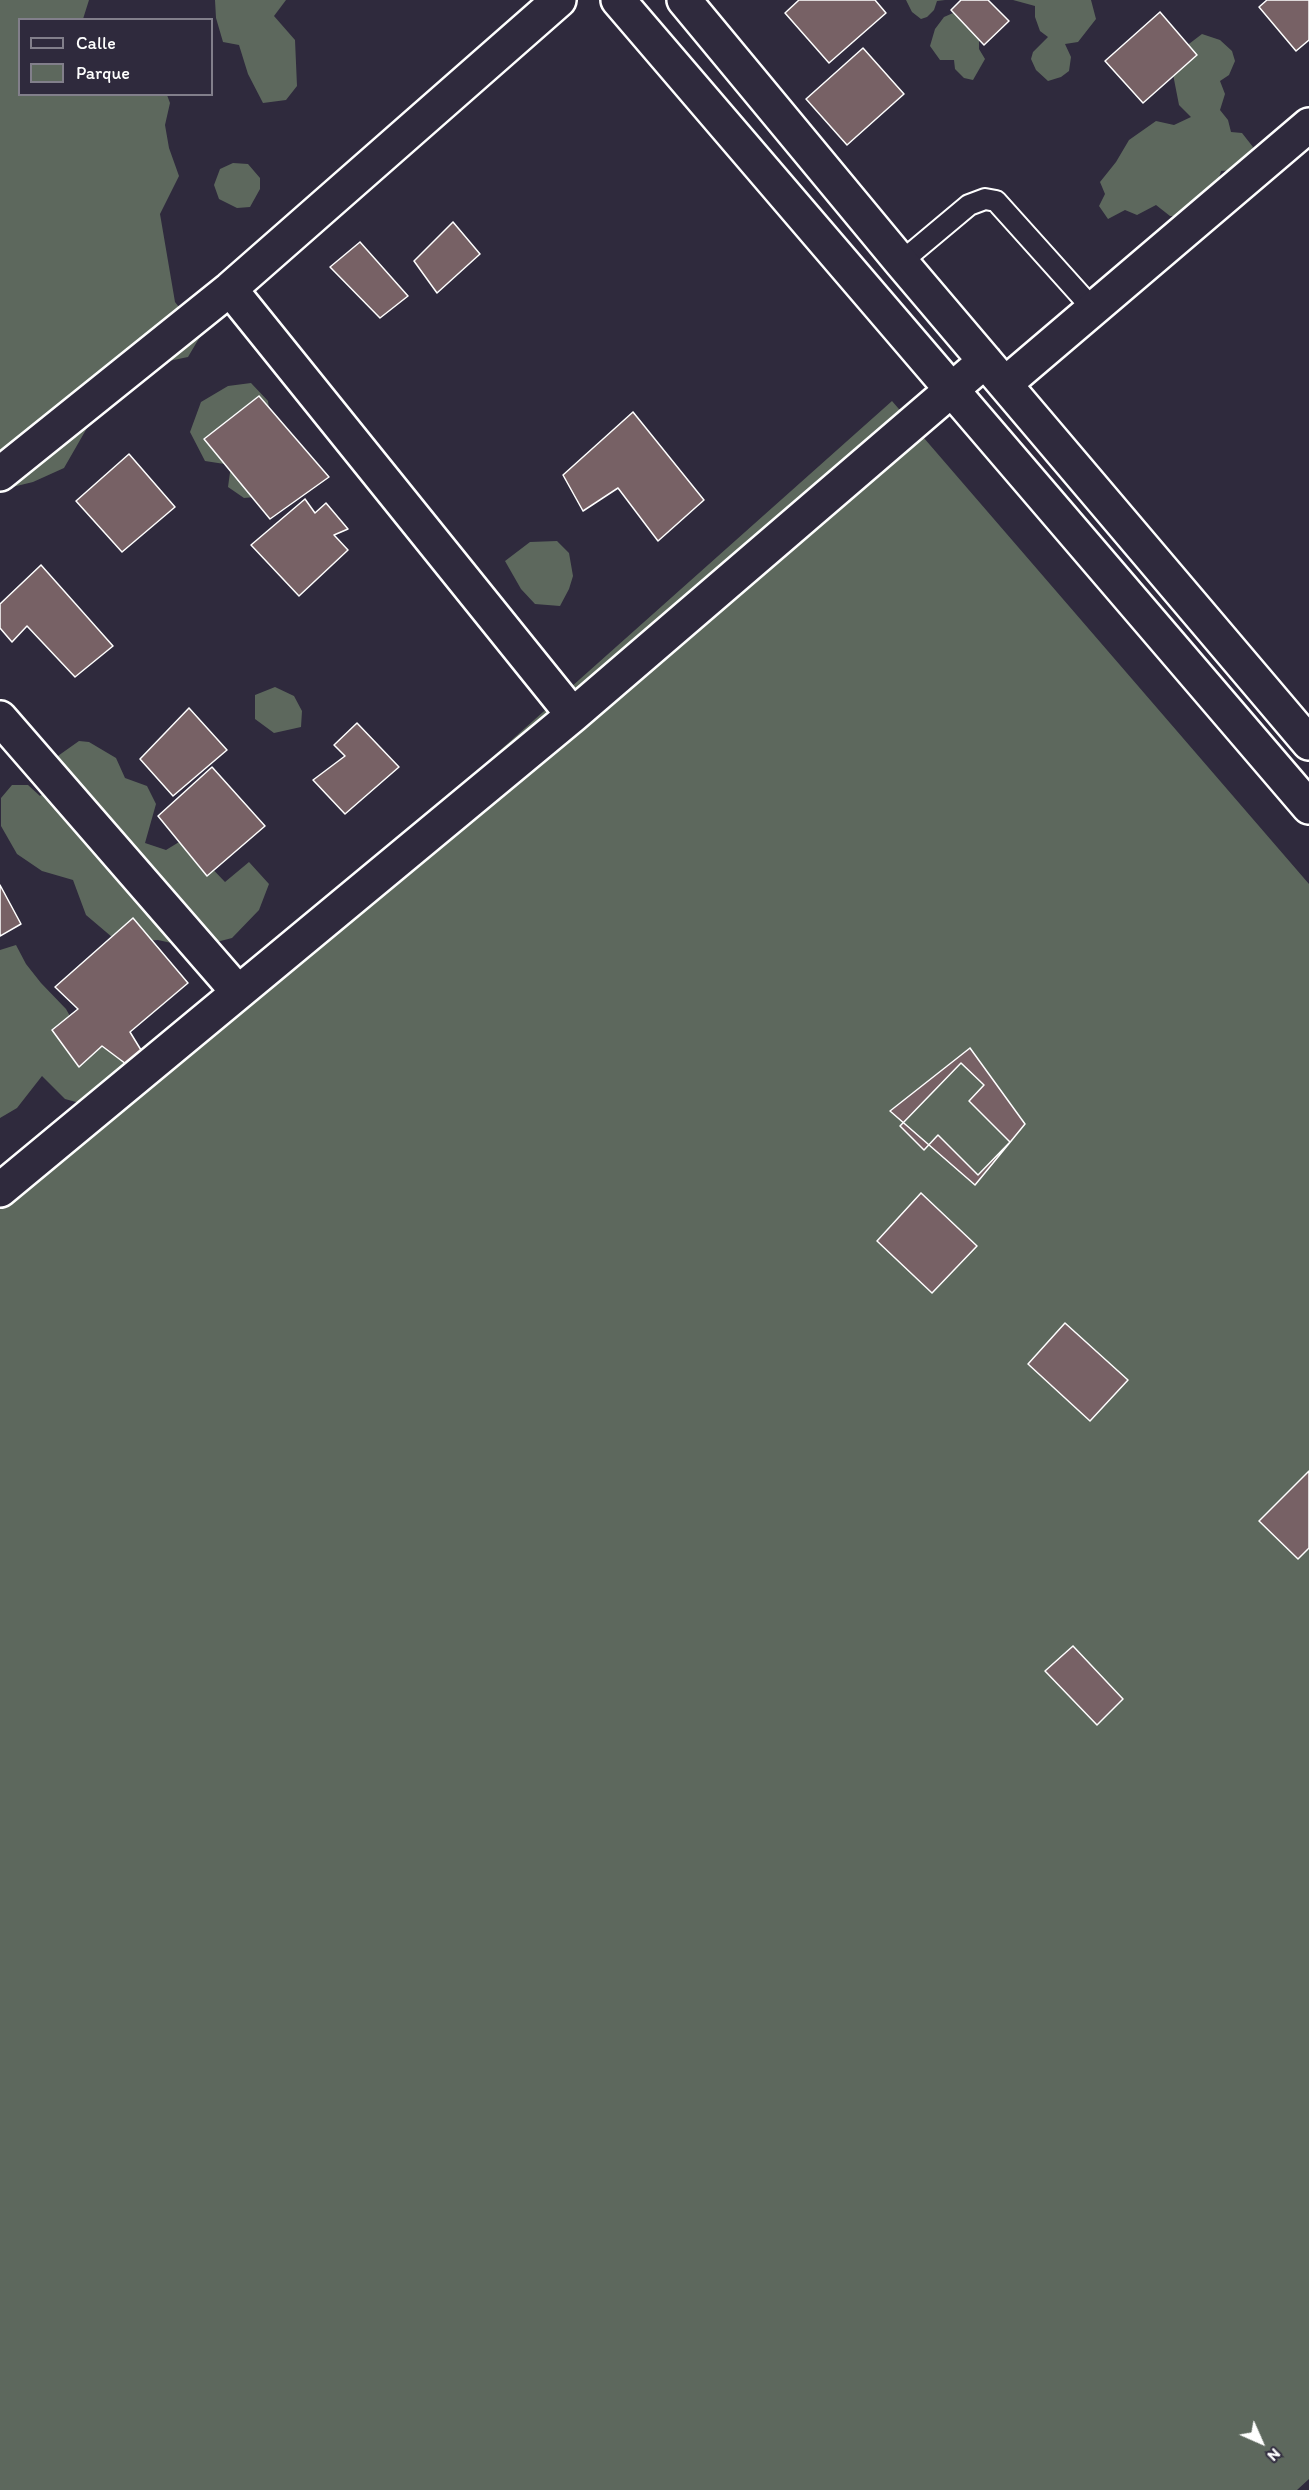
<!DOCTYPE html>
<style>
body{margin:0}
#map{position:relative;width:1309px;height:2490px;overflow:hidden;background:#2f2a3d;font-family:Itim,sans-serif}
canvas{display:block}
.legend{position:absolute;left:18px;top:18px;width:195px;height:78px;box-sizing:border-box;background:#2f2a3d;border:2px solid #827f8b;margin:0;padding:8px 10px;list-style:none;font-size:18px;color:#fff}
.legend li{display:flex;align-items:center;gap:12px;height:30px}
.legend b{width:30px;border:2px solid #827f8b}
.north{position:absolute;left:1231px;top:2412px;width:60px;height:60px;-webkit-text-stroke:4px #2f2a3d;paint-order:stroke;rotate:135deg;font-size:16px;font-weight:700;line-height:24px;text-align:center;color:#fff}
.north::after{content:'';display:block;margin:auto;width:21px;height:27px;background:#fff;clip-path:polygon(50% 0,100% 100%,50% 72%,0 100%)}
</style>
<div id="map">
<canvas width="1309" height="2490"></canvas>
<ul class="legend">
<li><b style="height:8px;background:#2f2a3d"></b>Calle</li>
<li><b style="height:16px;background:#5d685d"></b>Parque</li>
</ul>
<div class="north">N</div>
</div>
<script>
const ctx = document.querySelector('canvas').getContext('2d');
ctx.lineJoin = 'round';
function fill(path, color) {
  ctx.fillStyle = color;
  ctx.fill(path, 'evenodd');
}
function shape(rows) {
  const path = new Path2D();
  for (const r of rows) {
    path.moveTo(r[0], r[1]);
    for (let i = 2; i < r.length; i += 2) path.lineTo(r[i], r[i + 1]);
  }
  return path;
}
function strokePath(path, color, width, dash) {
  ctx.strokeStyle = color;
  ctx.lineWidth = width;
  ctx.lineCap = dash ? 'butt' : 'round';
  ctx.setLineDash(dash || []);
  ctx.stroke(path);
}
fill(shape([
 [0,0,89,0,83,19,20,20,20,94,167,95,170,103,165,125,169,148,179,176,160,214,175,302,201,335,188,357,164,362,122,393,87,428,64,468,33,482,0,490],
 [215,0,286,0,274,16,295,40,297,86,286,100,263,103,248,74,239,45,223,42,216,18],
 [906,0,945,0,937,1,934,10,927,17,921,19,912,12],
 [1013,0,1091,0,1096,19,1078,42,1065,44,1071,57,1069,71,1061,77,1048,81,1036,70,1031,59,1033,52,1048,37,1040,31,1035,17,1035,6],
 [960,10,979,32,979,49,985,59,973,80,964,78,955,69,954,60,940,60,930,46,935,29,944,17],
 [1202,34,1220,40,1232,51,1235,61,1229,75,1220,81,1225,94,1220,110,1228,120,1231,132,1242,133,1253,147,1248,159,1235,170,1221,171,1215,192,1191,216,1170,216,1156,205,1137,215,1125,210,1108,219,1099,206,1105,194,1100,182,1116,162,1129,140,1156,121,1174,125,1191,117,1179,105,1171,64,1181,50],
 [233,163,248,164,260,178,260,189,250,207,237,208,219,199,214,185,220,169],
 [251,383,268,401,273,441,265,496,244,498,228,487,231,465,205,461,190,432,201,402,228,386],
 [892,401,1309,884,1309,2479,1297,2490,0,2490,0,1197,87,1105,65,1099,42,1076,17,1108,0,1118,0,950,16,945,26,964,41,983,66,1009,80,1034,131,1037,139,1060,120,1089],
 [557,541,569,553,573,576,569,589,560,606,535,604,521,589,505,561,530,542],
 [275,687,294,696,302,711,301,727,274,733,255,719,255,695],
 [79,741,89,742,116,758,125,778,147,786,156,804,145,843,166,850,184,839,225,882,249,862,269,884,259,910,232,938,194,948,158,940,119,943,86,915,73,880,42,871,17,854,1,826,1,798,12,785,28,785,40,796,53,783,55,758]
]), '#5d685d');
const building = shape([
 [799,0,875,0,886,13,829,63,785,13,799,0],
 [961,0,988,0,1009,21,984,45,951,10,961,0],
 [1267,0,1309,0,1309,40,1296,51,1259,7,1267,0],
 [1160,12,1197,55,1143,103,1105,61,1160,12],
 [863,48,904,94,847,145,806,99,863,48],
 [453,222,480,254,437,293,414,261,453,222],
 [360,242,408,296,380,318,330,267,360,242],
 [259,396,329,477,270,519,204,439,259,396],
 [633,412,704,500,658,541,618,488,583,511,563,475,633,412],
 [129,454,175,507,122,552,76,501,129,454],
 [305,499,315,513,326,503,348,529,334,535,348,550,299,596,251,545,305,499],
 [41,565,113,646,75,677,27,626,12,642,0,628,0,604,41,565],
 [189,708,227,750,173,796,140,759,189,708],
 [357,723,399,767,345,814,313,780,345,756,334,745,357,723],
 [212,767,265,826,207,876,158,816,212,767],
 [0,885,21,924,0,936,0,885],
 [133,918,188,983,130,1032,141,1050,126,1064,102,1046,79,1067,52,1030,78,1009,55,987,133,918],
 [970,1048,1025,1124,975,1185,890,1111,970,1048],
 [961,1063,984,1085,969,1101,1010,1142,978,1175,938,1135,924,1150,900,1126,961,1063],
 [921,1193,977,1246,932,1293,877,1241,921,1193],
 [1065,1323,1128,1380,1090,1421,1028,1364,1065,1323],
 [1309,1471,1309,1548,1298,1559,1259,1521,1309,1471],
 [1073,1646,1123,1699,1097,1725,1045,1671,1073,1646]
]);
fill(building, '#776165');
strokePath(building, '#fff', 1.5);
const service = shape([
 [901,262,969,205,985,199,996,201,1093,309]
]);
const minor = shape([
 [618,0,1309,807],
 [684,0,901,262,1309,743],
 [230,289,573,715],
 [1005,384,1309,125],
 [0,474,230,289,559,0],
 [0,718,238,992],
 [0,1190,573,715,985,361]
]);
strokePath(service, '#fff', 24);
strokePath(minor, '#fff', 38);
strokePath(service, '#2f2a3d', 20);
strokePath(minor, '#2f2a3d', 33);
</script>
